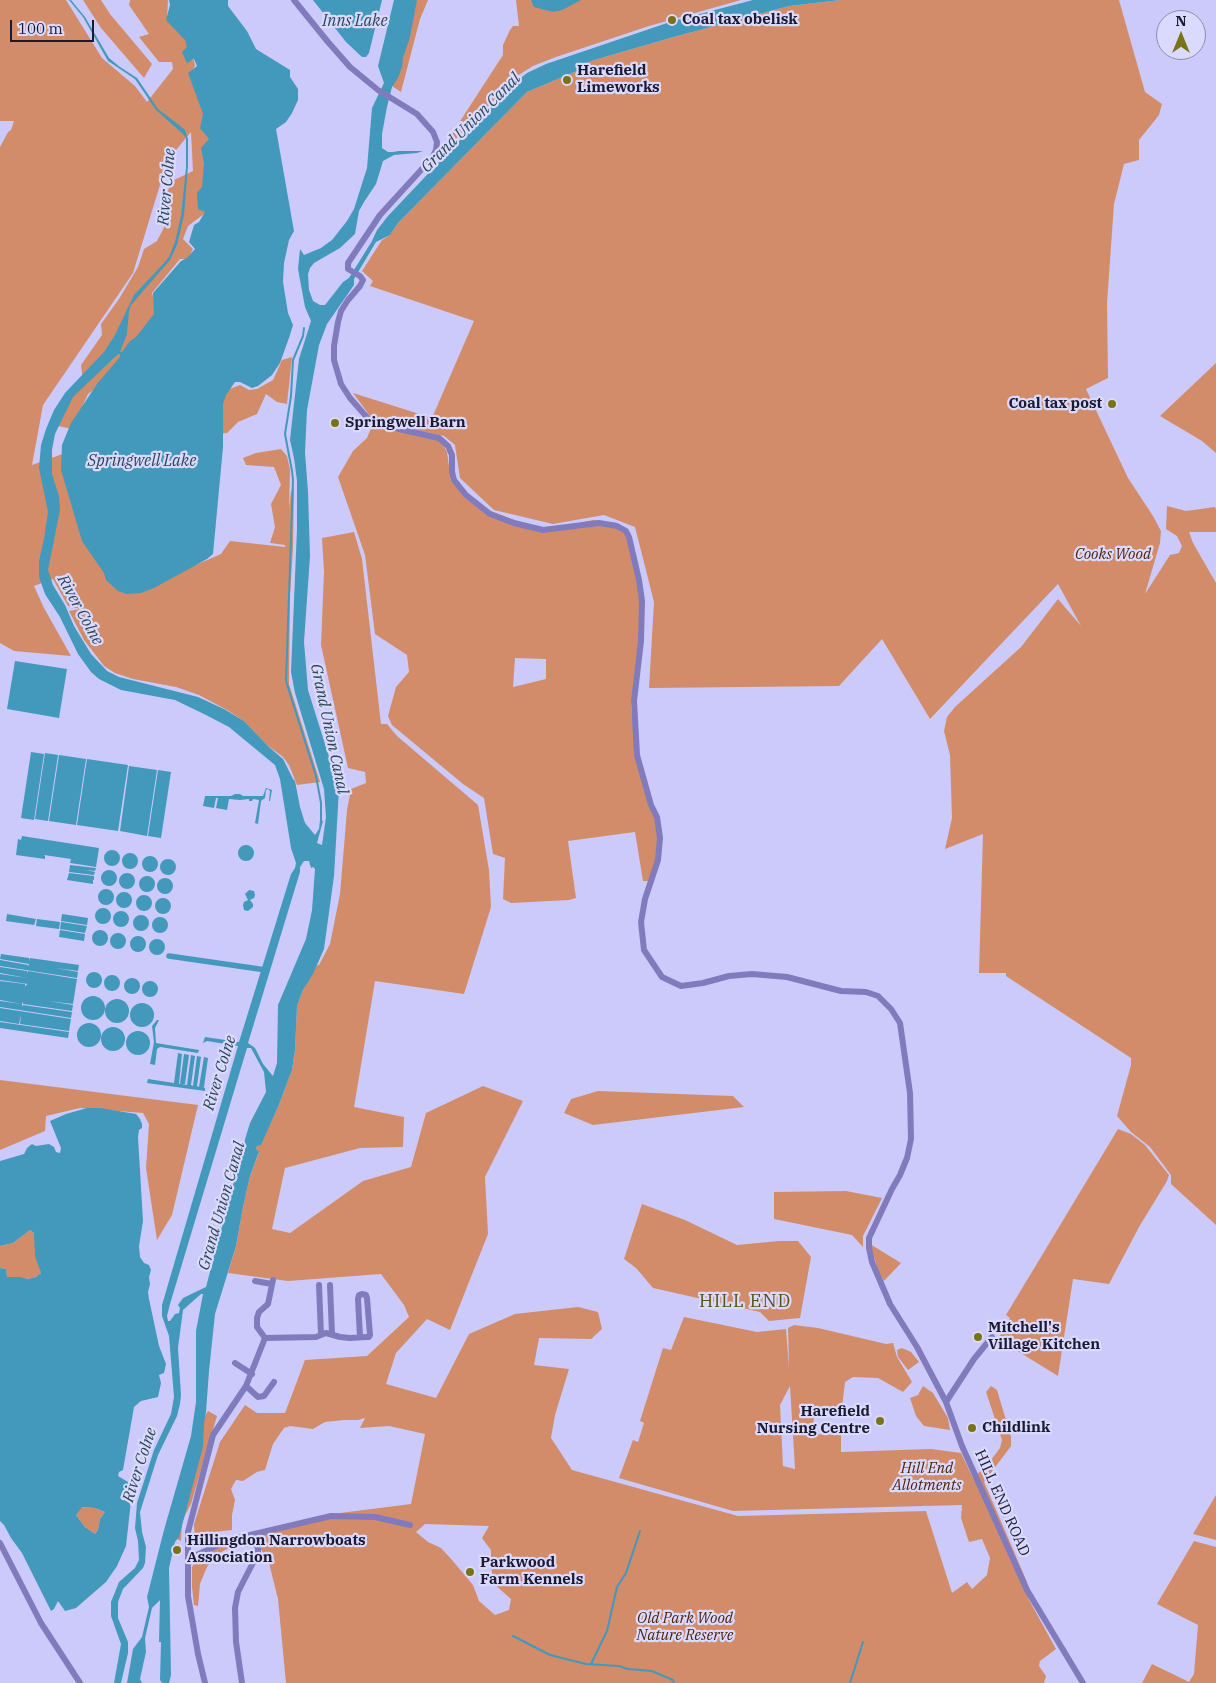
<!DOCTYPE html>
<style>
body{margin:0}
#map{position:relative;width:1216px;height:1683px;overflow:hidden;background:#cccafb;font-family:"IBM Plex Serif",serif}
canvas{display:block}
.north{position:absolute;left:1156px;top:10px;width:50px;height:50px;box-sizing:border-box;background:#dad9fe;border:1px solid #8e8dac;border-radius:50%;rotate:0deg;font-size:14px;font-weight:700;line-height:20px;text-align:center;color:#1c1a30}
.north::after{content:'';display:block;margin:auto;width:18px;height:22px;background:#777316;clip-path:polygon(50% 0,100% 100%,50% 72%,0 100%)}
.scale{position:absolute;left:10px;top:20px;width:84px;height:22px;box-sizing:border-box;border:2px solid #1c1a30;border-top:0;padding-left:6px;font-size:15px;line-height:18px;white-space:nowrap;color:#1c1a30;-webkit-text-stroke:4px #dad9fe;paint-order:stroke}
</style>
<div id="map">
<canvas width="1216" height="1683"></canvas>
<div class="north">N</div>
<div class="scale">100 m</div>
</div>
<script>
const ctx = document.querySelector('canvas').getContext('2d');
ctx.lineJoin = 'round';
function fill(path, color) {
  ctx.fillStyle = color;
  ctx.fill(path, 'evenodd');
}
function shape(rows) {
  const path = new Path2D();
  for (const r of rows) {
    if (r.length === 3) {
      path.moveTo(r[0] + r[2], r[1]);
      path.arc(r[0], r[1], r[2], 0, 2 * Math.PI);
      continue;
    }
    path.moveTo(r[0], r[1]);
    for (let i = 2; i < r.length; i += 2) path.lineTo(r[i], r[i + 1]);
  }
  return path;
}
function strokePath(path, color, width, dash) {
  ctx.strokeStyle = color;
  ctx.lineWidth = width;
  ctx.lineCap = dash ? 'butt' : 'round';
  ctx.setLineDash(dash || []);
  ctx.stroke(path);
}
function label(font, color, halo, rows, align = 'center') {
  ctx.font = font + ' "IBM Plex Serif",serif';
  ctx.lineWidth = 4.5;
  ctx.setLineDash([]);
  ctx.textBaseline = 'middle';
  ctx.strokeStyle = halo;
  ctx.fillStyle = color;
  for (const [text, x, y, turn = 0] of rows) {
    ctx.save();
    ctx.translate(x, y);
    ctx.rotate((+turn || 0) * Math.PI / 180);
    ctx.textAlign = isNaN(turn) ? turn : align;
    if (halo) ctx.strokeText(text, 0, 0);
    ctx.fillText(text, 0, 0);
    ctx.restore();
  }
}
fill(shape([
 [0,0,66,0,102,58,135,86,147,102,173,69,172,62,159,62,139,37,149,34,129,5,130,0,168,0,167,20,187,39,188,61,194,60,195,66,190,74,196,86,211,139,206,163,208,211,188,226,183,239,193,249,188,259,180,259,152,293,158,311,117,372,88,394,72,429,58,426,69,400,83,382,81,365,102,335,101,324,119,299,138,267,144,249,157,241,170,216,161,207,172,181,193,171,191,132,176,150,171,149,133,273,43,405,32,465,68,452,133,592,221,554,230,541,285,547,285,545,270,543,275,527,271,504,281,485,274,467,246,465,243,458,256,453,281,449,287,456,290,470,289,509,291,492,294,487,293,548,290,595,289,684,320,782,297,785,289,765,283,757,267,745,244,721,227,710,199,695,176,687,133,679,115,673,104,666,84,640,69,611,81,609,68,606,53,579,34,586,44,608,71,656,14,651,0,643,0,147,8,132,11,130,14,121,0,121],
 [83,0,101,0,110,14,152,64,144,78,101,28],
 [410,0,428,0,420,19,401,92,389,84],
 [516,0,741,0,649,26,556,57,533,66,517,76,447,149,442,149,503,55,503,45,510,30,513,26,519,26],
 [841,0,1119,0,1145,92,1162,104,1159,115,1139,140,1139,160,1124,164,1114,204,1107,303,1108,378,1086,389,1128,478,1153,516,1161,531,1160,543,1145,594,1170,555,1179,553,1182,546,1177,536,1166,529,1167,506,1186,511,1215,507,1216,509,1216,532,1189,532,1193,543,1216,583,1216,1225,1171,1184,1171,1175,1150,1147,1131,1132,1117,1116,1131,1065,1131,1058,1006,976,1006,973,979,973,983,834,945,849,952,818,950,755,944,731,947,717,955,707,1021,647,1058,599,1081,626,1058,584,930,719,882,639,839,686,649,688,654,602,635,527,604,515,553,524,494,510,460,478,455,445,444,436,373,420,353,393,432,418,474,321,370,286,373,281,362,271,382,240,390,235,398,223,527,92,584,68,586,64,591,61,670,38,789,6],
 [292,357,287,404,277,402,266,394,257,414,238,422,227,433,217,434,222,392,240,385,249,390,257,389,273,380,282,360],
 [1216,363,1216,453,1202,441,1160,416],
 [374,421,439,437,447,452,451,481,488,510,530,526,553,528,593,520,615,523,628,534,640,595,640,644,631,706,635,746,653,810,657,832,657,856,651,881,643,881,635,832,568,841,576,898,569,900,511,903,503,899,505,858,493,854,484,798,463,784,392,725,388,716,396,687,409,672,407,655,375,634,365,555,338,477,353,451,367,438],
 [515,658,546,659,546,679,513,687],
 [354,532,362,559,381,724,387,724,397,736,478,805,489,870,491,907,464,994,375,981,354,1107,404,1117,403,1147,360,1148,285,1168,272,1229,290,1233,363,1181,411,1167,426,1113,483,1086,523,1101,485,1177,488,1234,450,1330,427,1319,396,1353,386,1384,436,1398,469,1334,515,1314,578,1307,598,1312,602,1329,591,1339,539,1338,534,1365,569,1369,555,1415,551,1438,572,1470,738,1516,926,1511,952,1593,967,1582,972,1589,987,1575,990,1558,982,1539,969,1542,961,1518,962,1505,733,1511,619,1478,633,1440,638,1442,644,1423,640,1421,663,1348,671,1350,684,1317,757,1332,786,1329,789,1369,788,1328,794,1325,818,1328,886,1344,893,1343,897,1357,912,1382,903,1392,878,1378,853,1377,845,1382,841,1416,814,1413,813,1434,841,1435,841,1452,931,1449,961,1453,973,1478,988,1464,1000,1448,1002,1440,986,1392,991,1386,997,1390,1011,1437,1011,1446,984,1482,1027,1582,1028,1598,1056,1649,1040,1661,1039,1666,1046,1676,1044,1683,286,1683,278,1599,269,1563,252,1534,332,1514,411,1504,425,1434,389,1426,360,1428,365,1418,358,1420,344,1420,325,1422,313,1429,290,1426,284,1428,273,1444,265,1470,257,1472,243,1481,236,1480,231,1489,235,1500,232,1515,232,1530,214,1532,195,1547,194,1524,220,1442,245,1405,257,1413,285,1413,305,1360,367,1356,409,1317,404,1305,381,1274,288,1281,228,1273,236,1246,243,1207,250,1176,259,1153,256,1149,257,1146,261,1144,278,1107,292,1070,295,1050,297,1006,303,990,317,965,319,965,330,944,340,894,347,810,351,789,366,783,365,772,348,768,321,645,324,572,322,538],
 [790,1386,795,1469,783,1466,780,1405],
 [425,1524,489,1526,482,1538,491,1550,491,1566,494,1584,511,1599,509,1610,495,1615,479,1601,473,1585,452,1560,441,1548,428,1542,416,1532],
 [0,1080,198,1105,172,1215,157,1240,146,1168,149,1124,143,1113,80,1108,46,1116,45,1131,0,1150],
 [598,1091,733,1096,744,1107,593,1125,564,1113,571,1099],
 [1118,1129,1131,1134,1145,1145,1169,1175,1167,1181,1139,1227,1109,1284,1073,1279,1058,1376,998,1339,1010,1318,1006,1315],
 [846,1191,882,1198,863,1236,863,1247,852,1235,774,1219,774,1192],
 [642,1204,685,1220,737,1245,779,1241,798,1241,811,1257,800,1318,769,1321,760,1312,653,1288,636,1268,624,1259],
 [30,1230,34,1233,41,1273,36,1277,28,1279,21,1277,7,1277,6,1269,0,1268,0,1246,13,1243],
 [870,1244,901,1263,884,1281,879,1273],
 [902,1348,911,1352,919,1362,908,1370,898,1357,897,1350],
 [923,1386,933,1393,948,1418,950,1430,924,1426,916,1416,910,1398,918,1395],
 [208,1411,217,1416,191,1504,182,1521,181,1541,177,1539,175,1516,199,1425],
 [1216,1495,1216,1540,1193,1534],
 [81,1507,95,1508,105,1512,100,1519,98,1530,95,1534,85,1527,76,1515],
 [1194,1541,1216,1547,1216,1683,1142,1683,1152,1664,1189,1682,1194,1674,1198,1625,1157,1604],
 [241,1543,246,1544,248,1547,238,1546,227,1549,214,1556,206,1569,200,1584,198,1606,194,1605,192,1587,192,1567,199,1557,223,1546]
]), '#d28c6a');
fill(shape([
 [69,0,71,0,85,17,109,58,120,67,137,78,158,109,179,125,185,130,188,139,188,166,184,215,177,245,170,260,164,267,131,305,129,311,127,334,120,352,122,352,130,341,136,337,154,314,153,293,181,261,187,258,195,249,189,242,194,225,199,222,205,212,198,209,197,193,202,187,204,163,201,148,209,139,200,128,203,114,188,73,197,66,194,59,187,63,182,52,187,47,185,40,166,20,170,5,169,0,228,0,228,6,247,31,256,49,290,70,290,77,298,89,298,100,292,113,286,122,276,129,294,231,289,240,284,263,283,282,288,313,293,325,290,335,280,363,272,375,258,386,252,388,240,382,235,382,226,395,223,404,223,447,213,554,207,559,154,588,141,593,127,594,118,591,106,580,104,573,82,541,61,470,62,445,71,423,97,384,120,357,120,354,118,354,73,397,55,434,52,450,52,474,59,496,60,510,48,570,53,585,65,605,74,626,91,654,107,671,119,677,198,697,224,709,244,721,269,747,283,759,293,779,295,781,300,807,305,823,315,835,319,829,320,820,323,821,317,843,322,845,326,817,324,789,295,693,291,672,297,529,297,481,294,458,290,440,299,359,311,321,305,307,298,269,300,249,304,255,321,248,332,240,347,221,354,209,367,168,372,108,384,83,378,66,394,0,417,0,410,37,403,58,402,67,398,78,392,87,387,107,382,134,382,148,388,152,393,152,399,151,423,151,417,153,394,155,383,161,376,184,364,202,359,211,355,234,340,248,314,263,310,268,308,274,309,290,313,301,320,305,325,305,343,282,349,278,372,241,377,230,388,216,513,84,527,73,546,64,673,21,753,0,841,0,789,6,670,38,591,61,586,64,584,68,527,92,398,223,390,235,376,242,354,279,354,285,327,324,319,345,307,410,305,452,308,492,310,556,304,642,308,690,339,789,334,876,324,949,313,974,303,990,297,1006,295,1050,292,1070,278,1107,261,1145,257,1146,256,1149,259,1152,250,1176,243,1207,236,1246,215,1314,209,1371,206,1412,204,1423,203,1447,179,1537,175,1542,169,1568,171,1675,169,1683,162,1683,160,1680,161,1642,159,1642,160,1600,152,1608,145,1638,146,1652,140,1679,142,1683,127,1683,133,1649,142,1637,149,1607,147,1597,164,1530,191,1436,196,1402,196,1331,203,1294,201,1294,183,1310,178,1348,181,1395,180,1404,177,1416,158,1455,140,1512,142,1532,146,1547,145,1563,143,1568,123,1589,118,1602,118,1618,128,1642,128,1653,121,1683,114,1683,121,1644,111,1616,111,1602,119,1582,135,1568,139,1560,138,1541,135,1528,137,1503,154,1450,171,1414,174,1397,169,1336,162,1316,162,1305,238,1046,207,1041,203,1043,205,1037,239,1042,291,874,295,868,296,863,291,848,280,779,275,765,229,727,206,715,175,700,121,690,99,679,91,672,78,654,60,617,45,594,39,577,39,561,44,539,48,512,39,468,41,445,46,429,54,410,65,393,104,352,115,335,134,295,164,263,169,257,175,242,181,216,186,168,186,138,183,134,156,110,135,79,108,61,83,17],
 [304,861,309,861,311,868,313,867,315,869,312,910,306,939,278,1005,277,1063,273,1076,263,1064,255,1048,248,1043,300,872,300,867],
 [247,1048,251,1048,264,1072,266,1092,250,1123,246,1136,206,1287,183,1298,178,1305,180,1308,179,1313,175,1314,170,1321,168,1321,167,1316,170,1304],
 [313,0,382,0,369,53,366,57,362,57,346,42],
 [531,0,581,0,562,10,553,12,534,7],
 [15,661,67,669,59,718,7,709],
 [31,752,44,754,34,820,21,818],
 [45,753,58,755,48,821,35,819],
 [59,755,86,759,76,825,49,821],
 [87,759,128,765,118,831,77,825],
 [129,766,157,770,147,836,120,831],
 [158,770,171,772,161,838,148,836],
 [266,788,272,790,270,801,269,801,270,791,268,789,266,790,265,798,261,801,258,824,255,823,259,800,253,799,252,801,249,801,249,799,240,800,229,799,227,810,216,808,218,798,216,798,214,808,203,806,205,796,231,796,235,794,240,794,243,796,263,796],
 [22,836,99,848,96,867,70,863,71,859,44,855,45,856,45,859,16,855,18,839,21,840],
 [246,853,8],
 [112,858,8],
 [130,861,8],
 [150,864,8],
 [168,867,8],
 [70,865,96,868,95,871,86,870,95,872,94,875,69,872],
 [109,878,8],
 [69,873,94,876,94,880,86,879,93,880,93,884,67,880],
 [127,881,8],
 [147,884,8],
 [165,886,8],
 [106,897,8],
 [249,890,254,891,255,895,254,898,250,900,253,904,253,907,248,911,244,910,243,905,244,902,248,900,245,894],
 [124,900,8],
 [144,903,8],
 [163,906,8],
 [103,916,8],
 [121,919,8],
 [7,914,36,919,34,925,6,921],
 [62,914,88,918,87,925,61,921],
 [141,923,8],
 [160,925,8],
 [37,919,60,922,59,929,36,926],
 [61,922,87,926,85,933,60,929],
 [60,930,85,934,84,941,59,937],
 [100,938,8],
 [118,941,8],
 [138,944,8],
 [157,947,8],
 [1,954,29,958,29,960,30,958,79,965,78,971,56,968,78,972,77,978,0,966,0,960,28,965,28,967,29,964,0,959],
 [0,967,27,971,27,973,28,971,77,979,76,985,71,984,76,985,73,1004,48,1001,73,1005,72,1011,23,1004,23,1002,22,1004,0,1000,0,981,25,984,25,987,26,985,28,984,0,980,0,974,27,978,0,973],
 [94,980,8],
 [112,983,8],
 [132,986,8],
 [150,989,8],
 [93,1008,12],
 [117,1011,12],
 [0,1001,22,1004,22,1007,23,1005,72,1012,71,1018,0,1007],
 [142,1015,12],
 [0,1008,71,1019,69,1031,20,1024,21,1014,19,1024,0,1021],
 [157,1020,159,1020,155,1028,156,1043,199,1050,198,1053,160,1047,157,1049,155,1065,150,1064,154,1042,152,1026],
 [0,1022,69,1032,68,1038,0,1028],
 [89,1035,12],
 [113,1039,12],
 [138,1043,12],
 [178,1053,182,1054,179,1084,180,1084,184,1054,189,1055,185,1084,182,1084,187,1085,191,1055,195,1056,191,1085,193,1086,197,1056,201,1057,197,1086,199,1087,204,1057,208,1058,204,1087,203,1087,205,1088,205,1091,147,1083,148,1079,174,1083],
 [87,1108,100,1108,136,1114,140,1119,142,1124,142,1128,139,1130,138,1137,143,1221,139,1246,140,1257,144,1263,149,1265,151,1270,149,1277,150,1284,148,1292,149,1299,159,1346,166,1364,164,1373,159,1375,161,1383,158,1397,141,1401,134,1407,123,1470,119,1472,118,1476,128,1482,133,1483,126,1546,117,1566,106,1582,76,1608,65,1611,58,1601,54,1609,51,1611,22,1553,11,1538,4,1525,0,1521,0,1268,6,1269,7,1277,21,1277,28,1279,36,1277,41,1273,35,1256,34,1233,30,1230,13,1243,0,1246,0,1161,24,1154,27,1148,32,1144,36,1146,49,1144,54,1147,56,1152,60,1153,61,1148,50,1121,66,1114],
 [82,1507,95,1508,105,1512,100,1519,98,1530,95,1534,85,1527,76,1515]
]), '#4299bb');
strokePath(shape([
 [304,328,303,336,293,360,291,396,285,434,292,471,293,480,286,681,316,776,321,803,321,823],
 [513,1636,550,1655,586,1664,619,1666,628,1669,652,1671,673,1680,674,1683],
 [591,1664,607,1631,617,1587,626,1573,640,1531],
 [850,1683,863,1642]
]), '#4299bb', 2);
strokePath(shape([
 [169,956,266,970]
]), '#4299bb', 5.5);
strokePath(shape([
 [294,0,328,42,350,67,378,90,417,114,433,132,437,142,436,150,432,158,380,215,348,263,348,269,360,276,363,280,360,286,348,300,341,311,338,322,334,346,334,360,341,384,350,398,372,423,439,438,448,446,452,455,452,472,454,480,466,495,490,514,514,523,543,530,599,523,617,526,626,531,629,537,639,580,642,601,641,641,634,701,637,755,651,805,657,817,660,838,658,860,645,899,641,922,644,950,662,977,681,986,703,983,729,976,752,974,787,977,841,991,866,992,878,996,891,1009,900,1023,910,1093,911,1139,907,1158,900,1175,892,1189,869,1238,869,1248,872,1262,890,1304,917,1347,946,1402,962,1446,1027,1590,1083,1683],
 [255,1281,272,1284],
 [319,1285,321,1335],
 [330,1285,332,1334],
 [265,1338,316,1337,326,1333,340,1337,350,1338,366,1337,369,1337,370,1335,367,1298,366,1295,362,1294,359,1295,358,1299,360,1337],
 [235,1363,252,1374],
 [246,1386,258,1397,264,1396,274,1382],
 [946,1402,974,1359,992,1337],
 [0,1543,41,1623,80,1683],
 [188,1559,229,1540,331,1516,375,1517,410,1525],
 [205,1683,198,1654,188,1596,188,1532,213,1435,246,1386,265,1338,257,1327,257,1318,259,1312,268,1304,273,1280],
 [242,1683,236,1642,235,1608,238,1592,258,1553,258,1548,254,1541,247,1536]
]), '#817bbe', 6);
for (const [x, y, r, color] of [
 [672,20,5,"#777316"],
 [567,80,5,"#777316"],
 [1112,404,5,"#777316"],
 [335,423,5,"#777316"],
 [978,1337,5,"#777316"],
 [880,1421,5,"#777316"],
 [972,1428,5,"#777316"],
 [177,1550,5,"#777316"],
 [470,1572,5,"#777316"]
]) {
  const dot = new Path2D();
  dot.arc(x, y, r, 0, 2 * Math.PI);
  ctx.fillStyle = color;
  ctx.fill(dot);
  strokePath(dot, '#dad9fe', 2);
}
label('bold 15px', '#1c1a30', '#dad9fe', [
 ["Coal tax obelisk",682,20],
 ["Harefield",577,71],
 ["Limeworks",577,88],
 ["Coal tax post",1102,404,"right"],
 ["Springwell Barn",345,423],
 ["Mitchell's",988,1328],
 ["Village Kitchen",988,1345],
 ["Harefield",870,1412,"right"],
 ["Nursing Centre",870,1429,"right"],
 ["Childlink",982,1428],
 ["Hillingdon Narrowboats",187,1541],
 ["Association",187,1558],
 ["Parkwood",480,1563],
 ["Farm Kennels",480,1580]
], 'left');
label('italic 15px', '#502309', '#dad9fe', [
 ["Cooks Wood",1113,555],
 ["Hill End",927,1469],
 ["Allotments",927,1486],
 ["Old Park Wood",685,1619],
 ["Nature Reserve",685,1636]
]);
label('15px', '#1c1a30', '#dad9fe', [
 ["HILL END ROAD",1002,1503,66]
]);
label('italic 16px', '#2c4753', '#dad9fe', [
 ["Inns Lake",355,21],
 ["Grand Union Canal",471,123,-45],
 ["River Colne",167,187,-85],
 ["Springwell Lake",142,461],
 ["River Colne",80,610,61],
 ["Grand Union Canal",329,729,78],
 ["River Colne",220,1073,-73],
 ["Grand Union Canal",222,1206,-74],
 ["River Colne",140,1465,-72]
]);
ctx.letterSpacing = '1px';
label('18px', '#545215', '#dad9fe', [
 ["HILL END",745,1302]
]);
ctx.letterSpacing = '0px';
</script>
